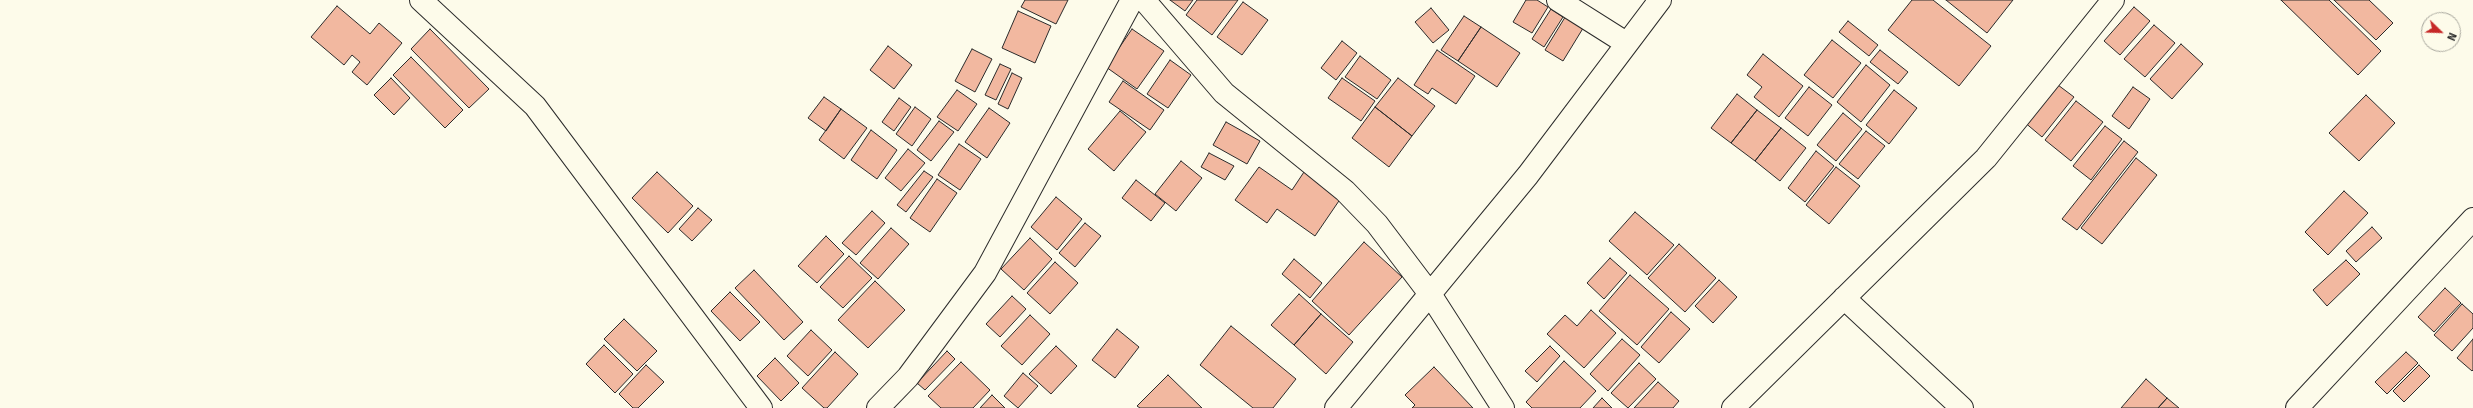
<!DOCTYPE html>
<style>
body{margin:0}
#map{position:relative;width:2473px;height:408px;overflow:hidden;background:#fdfbea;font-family:Signika,sans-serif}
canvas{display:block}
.north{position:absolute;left:2421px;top:12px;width:40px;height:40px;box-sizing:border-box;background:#fdfbea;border:1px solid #a9a89e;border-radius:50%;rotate:113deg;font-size:11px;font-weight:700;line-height:16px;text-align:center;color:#2b2b2b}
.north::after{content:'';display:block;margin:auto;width:14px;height:18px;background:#c62828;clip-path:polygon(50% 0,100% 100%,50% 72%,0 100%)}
</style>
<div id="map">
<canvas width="2473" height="408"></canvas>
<div class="north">N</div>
</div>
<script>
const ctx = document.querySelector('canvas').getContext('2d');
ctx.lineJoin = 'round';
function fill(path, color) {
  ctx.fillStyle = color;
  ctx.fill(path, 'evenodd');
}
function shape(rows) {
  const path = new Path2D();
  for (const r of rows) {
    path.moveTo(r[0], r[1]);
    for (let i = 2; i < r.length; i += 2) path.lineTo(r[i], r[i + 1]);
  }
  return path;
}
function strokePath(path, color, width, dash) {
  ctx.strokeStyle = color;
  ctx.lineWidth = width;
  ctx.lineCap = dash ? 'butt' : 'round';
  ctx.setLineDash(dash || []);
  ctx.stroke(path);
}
const building = shape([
 [1025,0,1068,0,1056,24,1021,7,1025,0],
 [1170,0,1193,0,1185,11,1170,0],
 [1197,0,1238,0,1212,35,1186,15,1197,0],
 [1526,0,1537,0,1548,7,1532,33,1513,22,1526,0],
 [1912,0,1933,0,1991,46,1959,86,1888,30,1912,0],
 [1946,0,2013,0,1987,33,1946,0],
 [2281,0,2329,0,2381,51,2358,75,2281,0],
 [2334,0,2369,0,2393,23,2376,40,2334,0],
 [1243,2,1268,20,1242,55,1217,37,1243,2],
 [337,6,370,34,379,23,402,43,367,85,352,72,360,62,352,55,344,65,311,37,337,6],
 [2134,7,2150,21,2120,55,2104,41,2134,7],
 [1431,8,1449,30,1433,43,1415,22,1431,8],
 [1551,9,1563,17,1544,47,1532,39,1551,9],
 [1018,11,1051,26,1035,63,1002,48,1018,11],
 [1567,14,1585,25,1563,61,1545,50,1567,14],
 [1464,16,1481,27,1458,61,1441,50,1464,16],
 [1848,21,1878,45,1869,56,1839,32,1848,21],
 [2154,25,2175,43,2145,77,2124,59,2154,25],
 [1481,27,1520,53,1497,87,1458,61,1481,27],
 [430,29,489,89,469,108,411,49,430,29],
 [1132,29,1164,51,1137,89,1106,67,1132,29],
 [1832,40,1861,63,1833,98,1804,75,1832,40],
 [1342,41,1357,53,1336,80,1321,68,1342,41],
 [2181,44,2203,64,2172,99,2150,79,2181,44],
 [888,46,912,65,894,89,870,70,888,46],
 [972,49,992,59,975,92,955,81,972,49],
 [1437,50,1475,76,1456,104,1432,88,1428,94,1414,85,1437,50],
 [1880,50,1908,72,1898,84,1870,62,1880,50],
 [1763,54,1803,86,1779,117,1754,97,1762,87,1747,75,1763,54],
 [1360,56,1391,80,1377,99,1345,77,1360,56],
 [411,57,463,110,445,128,393,75,411,57],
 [1170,60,1191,75,1168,108,1147,94,1170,60],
 [1000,64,1011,69,996,100,985,95,1000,64],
 [1866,65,1890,85,1861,122,1837,102,1866,65],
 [1012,73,1022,78,1008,109,998,104,1012,73],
 [391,78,410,98,394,115,374,95,391,78],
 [1342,78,1375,101,1361,121,1328,98,1342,78],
 [1398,78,1435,106,1412,136,1375,107,1398,78],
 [1123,81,1164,110,1150,130,1109,102,1123,81],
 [2054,82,2074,97,2042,137,2023,121,2054,82],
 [1809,87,1832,105,1808,136,1785,118,1809,87],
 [2133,87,2150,99,2129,129,2112,116,2133,87],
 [957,90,977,104,958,131,937,117,957,90],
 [1894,90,1917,108,1889,144,1866,125,1894,90],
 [1737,94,1757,110,1731,143,1711,128,1737,94],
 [2366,95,2395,123,2359,161,2329,133,2366,95],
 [824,97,841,109,826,131,808,118,824,97],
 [899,98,911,107,894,131,882,122,899,98],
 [2076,101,2103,122,2071,161,2045,140,2076,101],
 [915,107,931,119,912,146,896,134,915,107],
 [1375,107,1412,136,1389,167,1352,138,1375,107],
 [989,108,1010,123,987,158,965,142,989,108],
 [841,109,867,128,844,159,819,140,841,109],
 [1757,110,1781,128,1755,161,1731,143,1757,110],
 [1120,111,1146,132,1114,171,1088,149,1120,111],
 [1843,113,1862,129,1836,161,1817,145,1843,113],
 [939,121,954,132,931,161,917,150,939,121],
 [1226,122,1260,141,1247,164,1213,145,1226,122],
 [2105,126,2122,139,2091,180,2073,166,2105,126],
 [1781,128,1806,148,1780,181,1755,161,1781,128],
 [871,130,897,150,877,179,851,160,871,130],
 [1866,131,1885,146,1858,179,1839,164,1866,131],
 [2124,141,2138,152,2077,230,2062,219,2124,141],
 [959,144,981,159,960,190,938,175,959,144],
 [908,149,925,163,901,191,885,178,908,149],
 [1816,151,1834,166,1805,202,1788,188,1816,151],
 [1209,153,1234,166,1225,180,1201,167,1209,153],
 [2136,158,2157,175,2102,244,2081,228,2136,158],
 [1181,161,1202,178,1176,211,1155,194,1181,161],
 [1308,166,1345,192,1315,236,1277,209,1267,223,1235,200,1259,167,1292,190,1308,166],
 [1836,167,1860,186,1829,224,1806,205,1836,167],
 [924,171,933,177,906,212,897,205,924,171],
 [657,172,693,206,668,233,632,198,657,172],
 [937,179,957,193,930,232,910,218,937,179],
 [1136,180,1165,203,1151,221,1122,198,1136,180],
 [2344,191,2368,213,2328,255,2305,232,2344,191],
 [1056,197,1082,219,1057,250,1031,227,1056,197],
 [698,208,712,220,692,241,679,229,698,208],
 [872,211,885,223,856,255,842,243,872,211],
 [1635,212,1674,245,1647,275,1609,241,1635,212],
 [1085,223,1101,236,1075,267,1059,253,1085,223],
 [2372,227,2382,238,2356,262,2346,251,2372,227],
 [891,228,909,244,878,279,860,263,891,228],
 [826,236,844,254,817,283,798,266,826,236],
 [1030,238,1052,259,1024,290,1001,269,1030,238],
 [1364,242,1402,277,1349,335,1312,301,1364,242],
 [1679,244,1716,278,1685,312,1648,278,1679,244],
 [849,256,872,278,843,308,820,287,849,256],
 [1610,258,1627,273,1604,299,1587,283,1610,258],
 [1294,259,1322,283,1310,298,1282,274,1294,259],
 [2346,260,2360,274,2327,306,2313,290,2346,260],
 [1055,262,1078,283,1050,314,1027,293,1055,262],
 [754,270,803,322,784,340,735,288,754,270],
 [1630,275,1669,309,1637,345,1599,311,1630,275],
 [1719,280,1737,297,1713,323,1695,306,1719,280],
 [875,281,905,310,868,348,838,320,875,281],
 [2445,288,2461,303,2434,332,2418,317,2445,288],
 [730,292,760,322,740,341,711,311,730,292],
 [1299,294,1321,314,1294,345,1271,325,1299,294],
 [1012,296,1026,309,1000,337,986,324,1012,296],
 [2462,304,2473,314,2473,328,2452,351,2434,335,2462,304],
 [1591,310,1616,333,1584,368,1547,334,1565,315,1577,326,1591,310],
 [1671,312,1690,329,1659,363,1641,347,1671,312],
 [1321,314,1353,342,1326,374,1294,345,1321,314],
 [1030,315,1050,334,1022,365,1001,346,1030,315],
 [624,319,657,351,637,371,604,339,624,319],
 [1231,326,1296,379,1273,408,1253,408,1200,365,1231,326],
 [1117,329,1139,347,1115,378,1092,360,1117,329],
 [811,330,832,350,808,376,787,356,811,330],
 [1622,339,1640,355,1608,391,1590,374,1622,339],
 [2473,339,2473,370,2472,371,2457,358,2473,339],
 [604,345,633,374,615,393,586,364,604,345],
 [1056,346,1077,366,1051,394,1029,374,1056,346],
 [1550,346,1560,356,1537,382,1525,371,1550,346],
 [947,351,955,359,925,390,917,383,947,351],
 [835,352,858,374,827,408,824,408,802,388,835,352],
 [2406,352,2418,363,2387,394,2375,382,2406,352],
 [775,358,799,383,781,401,757,376,775,358],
 [1564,361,1596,391,1580,408,1532,408,1526,402,1564,361],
 [961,362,990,390,973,408,941,408,928,396,961,362],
 [1639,363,1656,379,1628,408,1611,393,1639,363],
 [646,365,664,382,638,408,633,408,619,394,646,365],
 [2419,365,2430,376,2404,402,2393,391,2419,365],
 [1434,367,1473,408,1412,408,1415,405,1405,395,1434,367],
 [1023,373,1038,386,1018,408,1004,396,1023,373],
 [1168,375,1202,408,1140,408,1137,406,1168,375],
 [2146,379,2167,398,2158,408,2121,408,2146,379],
 [1658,382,1679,401,1673,408,1634,408,1658,382],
 [992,395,1005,408,980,408,992,395],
 [1602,398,1612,408,1593,408,1602,398],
 [2167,398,2179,408,2158,408,2167,398]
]);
fill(building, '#f2b8a0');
strokePath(building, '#2b2b2b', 1);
const street = shape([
 [421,0,535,106,761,408],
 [1144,0,1224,93,1345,191,1377,224,1430,294,1503,408],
 [1558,0,1626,43],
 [1844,298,1962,408],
 [878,408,908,377,985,273,1132,0],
 [1336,408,1528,175,1660,0],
 [1733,408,1986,158,2113,0],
 [2297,408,2473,219]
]);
strokePath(street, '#2b2b2b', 24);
strokePath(street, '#fdfbea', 22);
</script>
